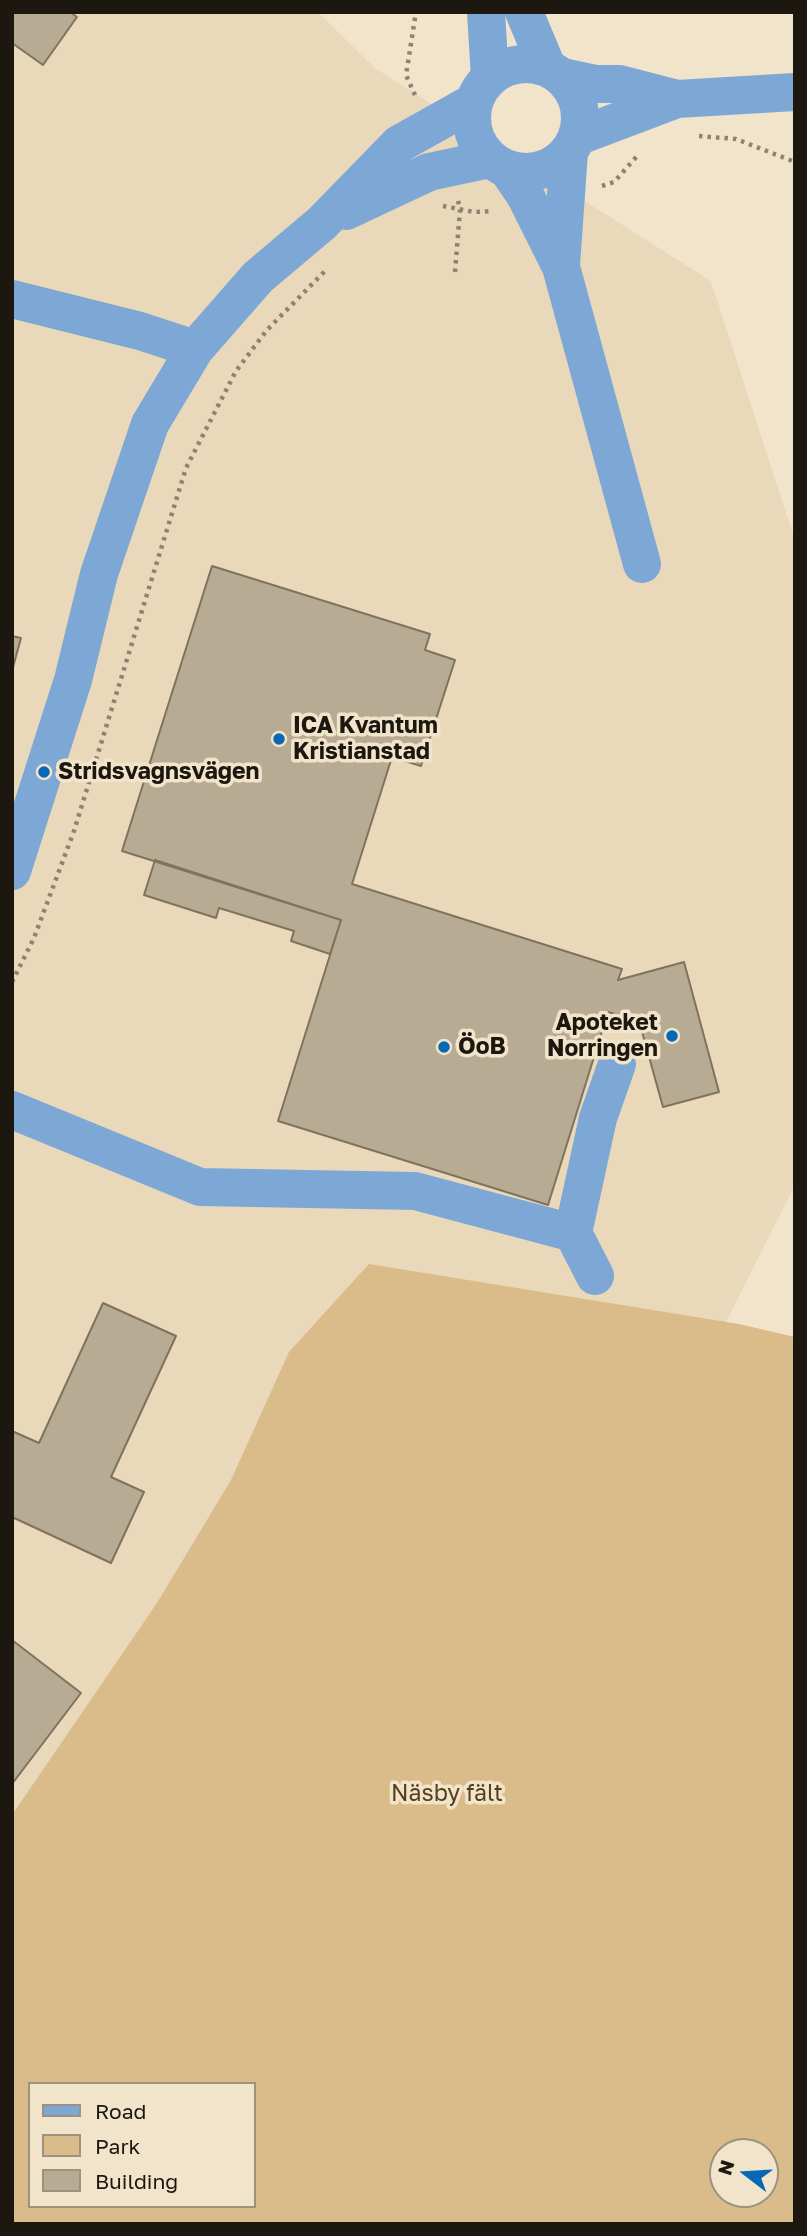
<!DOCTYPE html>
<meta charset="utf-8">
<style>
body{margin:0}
#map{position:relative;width:807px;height:2236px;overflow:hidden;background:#f2e4cb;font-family:"Golos Text",sans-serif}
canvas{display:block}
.frame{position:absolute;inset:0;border:14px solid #1c170f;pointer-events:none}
.legend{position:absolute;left:28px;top:2082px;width:228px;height:126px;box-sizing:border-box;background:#f2e4cb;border:2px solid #9c9280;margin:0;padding:9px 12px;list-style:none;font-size:21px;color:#1c170f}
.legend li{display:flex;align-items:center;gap:14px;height:35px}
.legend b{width:35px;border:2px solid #9c9280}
.north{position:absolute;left:709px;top:2138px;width:70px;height:70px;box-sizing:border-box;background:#f2e4cb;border:2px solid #9c9280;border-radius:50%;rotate:287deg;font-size:19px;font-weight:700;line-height:28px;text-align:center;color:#1c170f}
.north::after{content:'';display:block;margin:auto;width:24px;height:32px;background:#0769b5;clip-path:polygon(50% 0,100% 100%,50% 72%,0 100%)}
</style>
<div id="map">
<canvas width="807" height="2236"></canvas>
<div class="frame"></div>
<ul class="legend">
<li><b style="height:9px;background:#7da8d5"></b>Road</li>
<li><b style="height:19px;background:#d9bc89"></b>Park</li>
<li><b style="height:19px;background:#b8ab94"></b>Building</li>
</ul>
<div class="north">N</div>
</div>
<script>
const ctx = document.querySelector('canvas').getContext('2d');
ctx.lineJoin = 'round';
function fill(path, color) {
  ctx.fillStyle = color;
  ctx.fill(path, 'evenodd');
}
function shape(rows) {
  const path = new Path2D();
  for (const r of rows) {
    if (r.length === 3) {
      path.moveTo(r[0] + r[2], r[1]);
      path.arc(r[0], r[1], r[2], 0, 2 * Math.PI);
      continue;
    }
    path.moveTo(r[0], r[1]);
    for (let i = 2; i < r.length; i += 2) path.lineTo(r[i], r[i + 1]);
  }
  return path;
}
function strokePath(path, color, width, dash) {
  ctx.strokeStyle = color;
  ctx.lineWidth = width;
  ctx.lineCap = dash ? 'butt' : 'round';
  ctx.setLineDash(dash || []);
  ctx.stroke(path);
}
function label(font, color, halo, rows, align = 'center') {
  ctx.font = font + ' "Golos Text",sans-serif';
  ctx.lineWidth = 7;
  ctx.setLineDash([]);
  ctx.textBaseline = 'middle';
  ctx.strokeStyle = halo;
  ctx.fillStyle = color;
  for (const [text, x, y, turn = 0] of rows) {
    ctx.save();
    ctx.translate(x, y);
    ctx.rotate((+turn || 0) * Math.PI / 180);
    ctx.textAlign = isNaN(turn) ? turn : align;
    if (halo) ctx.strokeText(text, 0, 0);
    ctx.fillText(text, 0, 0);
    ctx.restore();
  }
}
fill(shape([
 [12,12,318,12,375,68,711,281,795,541,795,1185,724,1326,12,1856]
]), '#ead8ba');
fill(shape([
 [369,1264,739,1324,795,1337,795,2224,12,2224,12,1815,157,1603,231,1480,289,1352],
 [30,2084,254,2084,254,2206,30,2206],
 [723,2152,765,2152,765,2194,723,2194]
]), '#d9bc89');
const building = shape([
 [12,12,70,12,77,17,43,65,12,43,12,12],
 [212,566,430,634,425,650,455,660,421,766,392,757,352,884,622,969,618,980,684,962,719,1092,663,1107,639,1021,608,1012,548,1205,278,1121,341,920,122,851,212,566],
 [12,636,21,638,12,671,12,636],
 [155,860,341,920,330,954,291,941,294,931,219,908,216,918,144,895,155,860],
 [103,1303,176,1336,111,1477,144,1492,111,1563,12,1517,12,1431,39,1443,103,1303],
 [12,1640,81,1693,12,1784,12,1640]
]);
fill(building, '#b8ab94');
strokePath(building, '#80735d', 2);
strokePath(shape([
 [415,95,406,75,416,12],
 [699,136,736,139,795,162],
 [602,186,614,182,639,154],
 [443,206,474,212,493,211],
 [455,272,460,210,458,200],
 [12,982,34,938,74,831,186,468,236,371,267,330,326,270]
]), '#8d8372', 4.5, [3.5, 5]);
strokePath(shape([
 [486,12,490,78],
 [524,12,547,67],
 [526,118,54],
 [563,77,596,84,619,84,677,99],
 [579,136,677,99,795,92],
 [508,170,525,195,561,267,642,564],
 [346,211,429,172,490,159],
 [561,265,569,152],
 [12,299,140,331,195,349],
 [12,871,73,680,99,574,150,424,195,349,258,277,322,223,399,144,474,102],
 [12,1110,200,1187,415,1191,573,1233,595,1276],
 [573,1233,598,1118,617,1064]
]), '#7da8d5', 38);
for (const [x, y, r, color] of [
 [279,739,7,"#0769b5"],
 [44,772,7,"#0769b5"],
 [672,1036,7,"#0769b5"],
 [444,1047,7,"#0769b5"]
]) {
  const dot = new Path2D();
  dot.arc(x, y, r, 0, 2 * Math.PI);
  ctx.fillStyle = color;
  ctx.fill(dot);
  strokePath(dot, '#f2e4cb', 2.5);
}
label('bold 23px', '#1c170f', '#f2e4cb', [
 ["ICA Kvantum",293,726],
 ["Kristianstad",293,752],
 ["Stridsvagnsvägen",58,772],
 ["Apoteket",658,1023,"right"],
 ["Norringen",658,1049,"right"],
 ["ÖoB",458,1047]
], 'left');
label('23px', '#53401a', '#f2e4cb', [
 ["Näsby fält",447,1794]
]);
</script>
